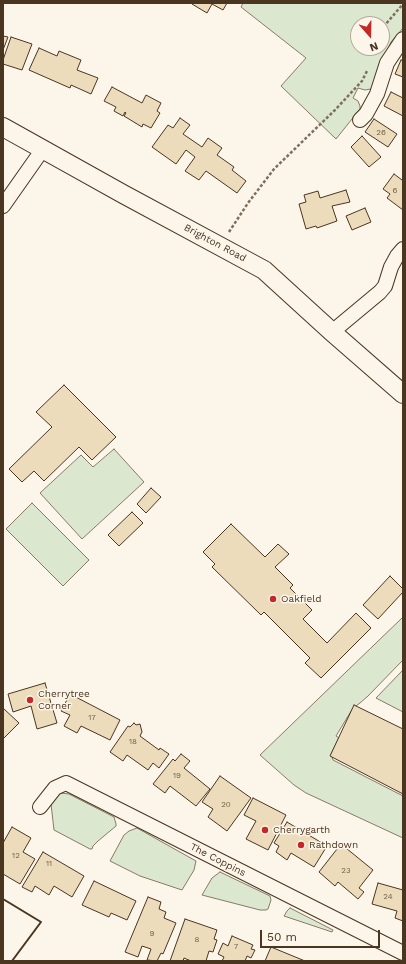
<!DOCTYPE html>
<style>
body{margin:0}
#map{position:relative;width:406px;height:964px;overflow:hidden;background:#fbf6e9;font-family:"Work Sans",sans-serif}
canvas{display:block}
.frame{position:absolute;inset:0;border:4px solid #4a3520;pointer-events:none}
.north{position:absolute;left:350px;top:16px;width:40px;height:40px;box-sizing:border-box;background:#fbf6e9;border:1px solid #b4a999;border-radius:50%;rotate:160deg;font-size:11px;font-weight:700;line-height:16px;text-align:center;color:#4a3520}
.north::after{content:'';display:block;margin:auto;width:14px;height:18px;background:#c62828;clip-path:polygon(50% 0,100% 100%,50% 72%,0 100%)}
.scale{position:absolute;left:260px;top:930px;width:120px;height:18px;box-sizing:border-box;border:2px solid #4a3520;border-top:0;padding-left:5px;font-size:12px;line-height:14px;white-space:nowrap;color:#4a3520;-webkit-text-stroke:3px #fbf6e9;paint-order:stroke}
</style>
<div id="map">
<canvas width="406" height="964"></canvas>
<div class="frame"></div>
<div class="north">N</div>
<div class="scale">50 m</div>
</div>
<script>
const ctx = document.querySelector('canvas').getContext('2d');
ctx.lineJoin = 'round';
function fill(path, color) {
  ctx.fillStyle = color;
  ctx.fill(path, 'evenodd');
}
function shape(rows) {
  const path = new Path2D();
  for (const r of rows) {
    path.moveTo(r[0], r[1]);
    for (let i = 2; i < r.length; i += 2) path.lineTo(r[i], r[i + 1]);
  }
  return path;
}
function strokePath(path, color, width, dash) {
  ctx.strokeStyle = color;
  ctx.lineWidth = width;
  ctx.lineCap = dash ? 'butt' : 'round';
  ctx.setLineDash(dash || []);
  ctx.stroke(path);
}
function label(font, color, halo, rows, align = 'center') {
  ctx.font = font + ' "Work Sans",sans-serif';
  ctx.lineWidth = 3;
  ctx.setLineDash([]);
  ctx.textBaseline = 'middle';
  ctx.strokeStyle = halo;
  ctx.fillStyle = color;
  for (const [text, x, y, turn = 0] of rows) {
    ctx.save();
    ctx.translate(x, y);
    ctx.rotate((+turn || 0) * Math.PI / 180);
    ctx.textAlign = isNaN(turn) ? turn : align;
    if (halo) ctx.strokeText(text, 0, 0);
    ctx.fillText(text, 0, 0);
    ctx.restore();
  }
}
const green = shape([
 [243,3,403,3,403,28,391,42,371,89,365,90,358,88,353,98,358,101,360,106,360,109,336,139,281,86,306,58,241,7,243,3],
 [358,24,382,24,382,48,358,48,358,24],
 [114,449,144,482,82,539,40,493,81,455,93,467,114,449],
 [32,503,89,560,63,586,6,529,32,503],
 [403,617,403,660,368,696,360,703,353,708,336,736,339,738,331,754,333,760,403,796,403,838,306,793,294,785,260,755,403,617],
 [403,670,403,712,376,698,403,670],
 [61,793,69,794,114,817,116,824,116,826,98,841,93,846,92,849,90,849,54,830,51,804,58,794,61,793],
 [137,828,196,861,194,870,182,890,140,876,110,861,124,835,129,831,137,828],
 [220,872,270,896,271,900,268,909,266,910,260,910,202,895,212,878,220,872],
 [290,908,333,930,332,932,284,916,287,911,290,908]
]);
fill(green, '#dce7d0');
strokePath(green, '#887966', 1);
const building = shape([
 [193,3,227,3,223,10,212,4,207,13,192,4,193,3],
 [3,36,8,37,3,50,3,36],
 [11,37,32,44,22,70,3,64,3,60,11,37],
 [39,48,57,56,59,51,81,60,77,70,98,78,91,94,71,85,70,88,29,70,39,48],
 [401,60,403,61,403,77,395,74,401,60],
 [112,87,142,103,146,95,161,103,157,111,160,113,151,128,143,124,142,127,124,116,126,113,125,112,123,116,114,111,116,107,104,101,112,87],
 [391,92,403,98,403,116,384,106,391,92],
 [180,118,190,125,183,134,202,147,208,138,222,148,217,155,234,167,232,170,246,181,237,193,206,171,199,180,185,171,195,157,186,150,176,164,152,147,168,125,173,128,180,118],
 [374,119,397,134,388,147,365,132,374,119],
 [362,136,381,157,369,167,351,147,362,136],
 [394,174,402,180,403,179,403,210,387,198,390,194,383,189,394,174],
 [346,190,350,202,332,206,337,221,317,228,316,226,306,229,299,204,306,202,304,195,318,191,320,198,346,190],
 [365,208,371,222,352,230,346,216,365,208],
 [64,385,116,437,92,460,79,447,44,481,34,471,22,482,9,469,52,427,36,412,64,385],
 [151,488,161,497,146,513,137,504,151,488],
 [132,512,143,523,119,546,108,535,132,512],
 [231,524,265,557,278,544,289,554,275,567,293,585,290,588,312,610,303,619,327,643,356,613,371,628,321,678,305,663,310,658,264,612,261,615,212,567,215,564,203,552,231,524],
 [390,576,403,589,403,592,378,619,363,605,390,576],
 [45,683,57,723,37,729,31,706,13,712,8,694,45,683],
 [70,694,120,720,110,740,81,726,77,733,64,726,70,715,61,711,70,694],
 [354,705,403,729,403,794,330,756,354,705],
 [3,708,19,723,3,739,3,708],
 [134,723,136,725,140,724,142,732,140,736,159,750,160,748,169,754,159,768,153,763,148,770,127,755,123,761,110,752,128,726,130,727,134,723],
 [181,754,190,761,184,768,210,789,196,806,170,786,165,793,153,784,173,759,175,761,181,754],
 [220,776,251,798,227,831,208,817,213,809,202,802,220,776],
 [253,798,286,815,268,850,246,839,256,821,244,815,253,798],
 [287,822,327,846,314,867,291,853,287,860,276,852,279,846,274,843,287,822],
 [12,827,31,838,23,852,35,859,20,884,3,874,3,843,12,827],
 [341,844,373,870,359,888,364,892,358,899,338,882,335,886,319,872,341,844],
 [43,852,84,876,72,897,54,886,49,895,35,886,32,892,22,887,43,852],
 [94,881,136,901,127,920,111,913,109,917,82,905,94,881],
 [378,883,403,890,403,921,395,918,397,911,372,904,378,883],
 [148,897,161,902,159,909,166,912,164,918,176,923,163,954,161,953,157,961,147,960,151,949,142,946,138,957,125,952,148,897],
 [185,919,217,930,214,939,217,940,213,952,209,951,206,961,191,961,184,958,183,961,170,961,185,919],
 [232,936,253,945,251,949,255,950,251,958,247,956,245,961,222,961,224,957,218,954,223,943,228,946,232,936],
 [271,947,305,961,265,961,271,947]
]);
fill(building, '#ecdcbc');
strokePath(building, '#4a3520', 1);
const minor = shape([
 [360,120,366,114,377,94,387,63,403,39],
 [3,206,43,149],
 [332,332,380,292,385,286,391,267,397,256,403,249],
 [40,807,55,788,66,783,403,953]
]);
const tertiary = shape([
 [3,127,123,194,264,270,332,332,403,394]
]);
strokePath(minor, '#4a3520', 16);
strokePath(tertiary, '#4a3520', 20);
strokePath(shape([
 [382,32,385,25,403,4],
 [229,232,248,203,274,169,335,110,362,81,367,71]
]), '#7f6f5c', 2.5, [3, 2]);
strokePath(minor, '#fbf6e9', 14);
strokePath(tertiary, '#fbf6e9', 18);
strokePath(shape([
 [3,899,41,922,12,961]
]), '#4a3520', 2);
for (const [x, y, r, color] of [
 [273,599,4,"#c62828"],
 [30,700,4,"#c62828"],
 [265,830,4,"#c62828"],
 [301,845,4,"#c62828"]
]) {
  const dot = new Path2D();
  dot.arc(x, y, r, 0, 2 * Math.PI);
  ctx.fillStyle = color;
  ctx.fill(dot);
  strokePath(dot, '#fbf6e9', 1.5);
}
label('8px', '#725f47', null, [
 ["26",381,133],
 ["6",395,191],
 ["17",92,718],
 ["18",133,742],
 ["19",177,776],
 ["20",226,805],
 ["12",16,856],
 ["11",49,864],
 ["23",346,871],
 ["24",388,897],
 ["9",152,934],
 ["8",197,940],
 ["7",236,947]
]);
label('10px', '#4a3520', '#fbf6e9', [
 ["Brighton Road",215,243,28],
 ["The Coppins",218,860,27]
]);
label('10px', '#4a3520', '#fbf6e9', [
 ["Oakfield",281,599],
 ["Cherrytree",38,694],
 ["Corner",38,706],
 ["Cherrygarth",273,830],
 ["Rathdown",309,845]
], 'left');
</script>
